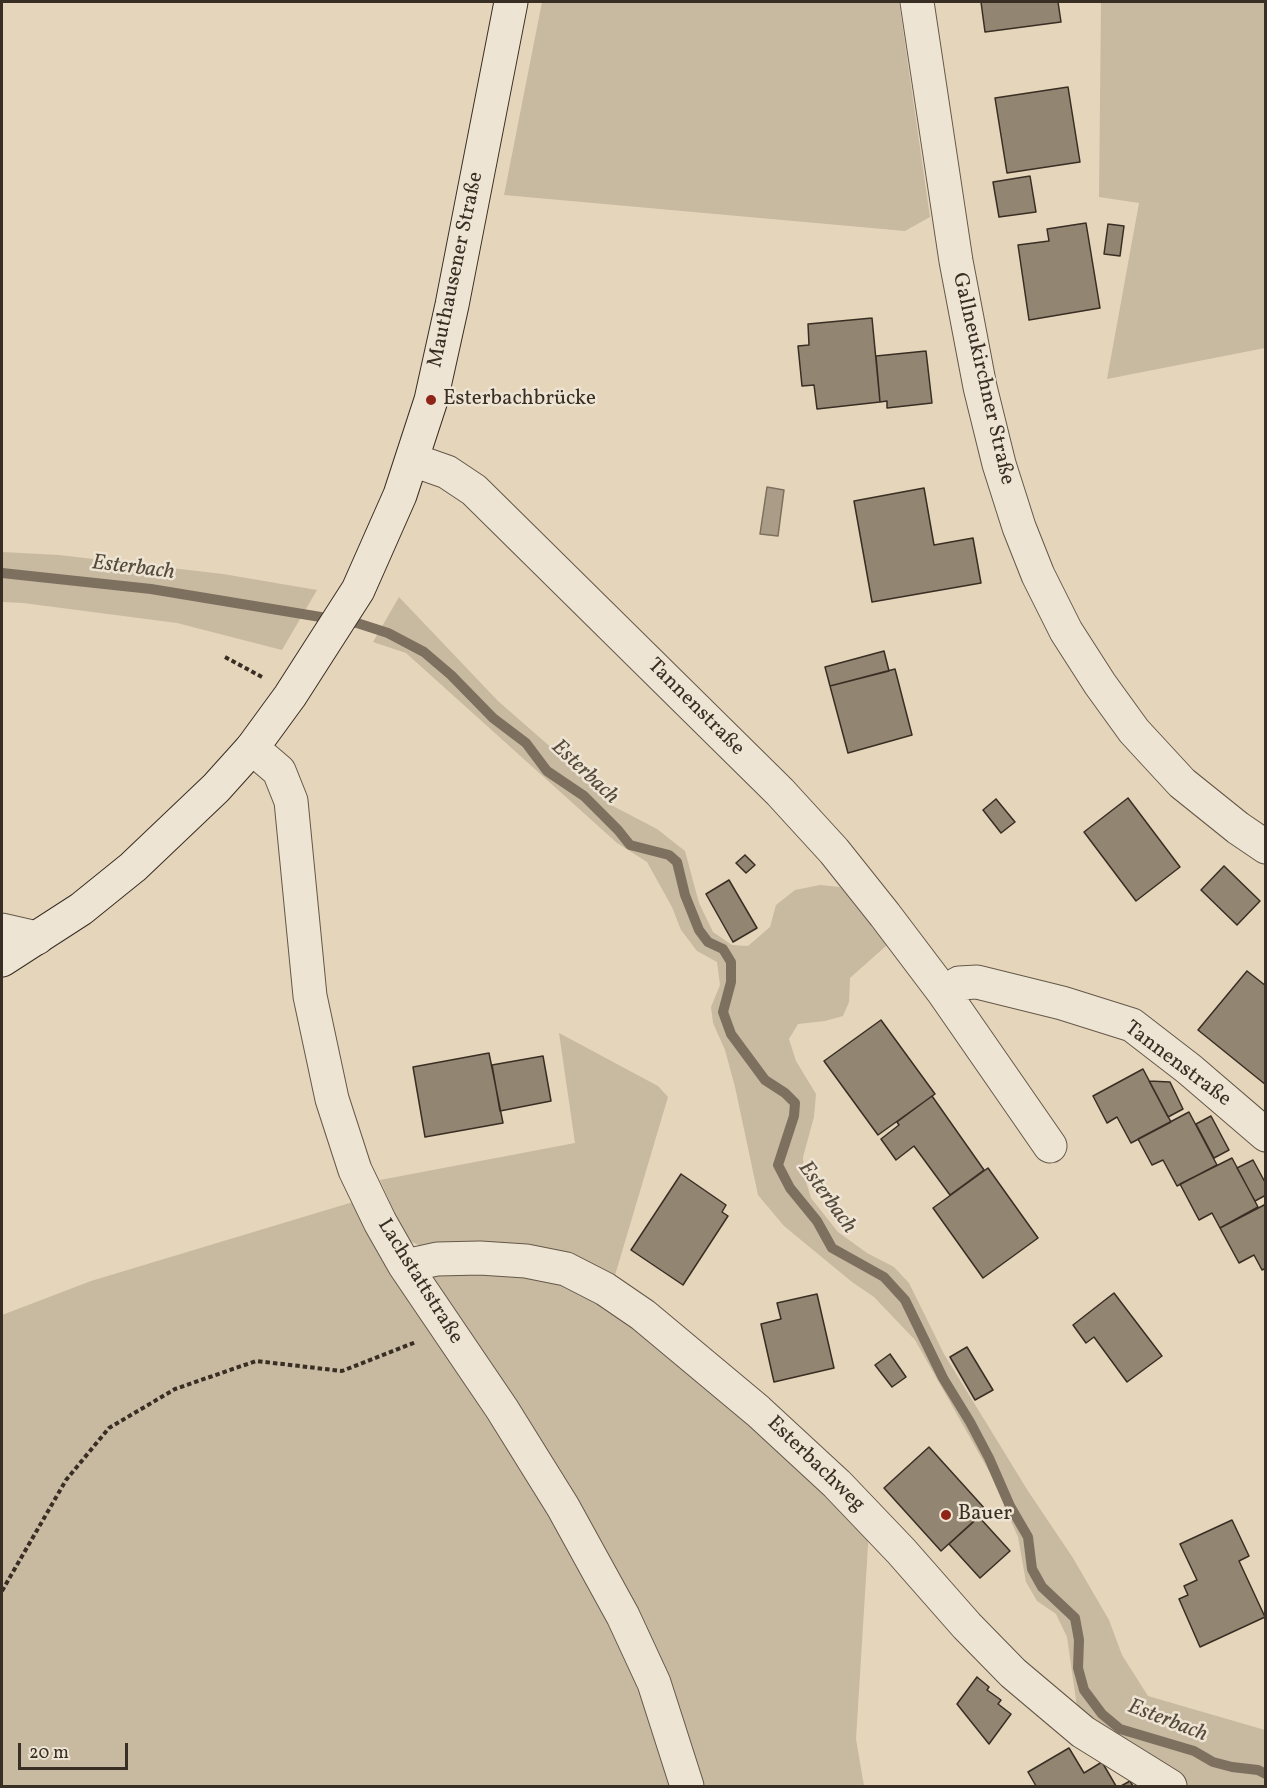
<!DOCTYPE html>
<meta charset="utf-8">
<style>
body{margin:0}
#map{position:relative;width:1267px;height:1788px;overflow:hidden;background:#e5d5bb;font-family:Vollkorn,serif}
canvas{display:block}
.frame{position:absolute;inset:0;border:3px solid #392e23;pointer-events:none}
.scale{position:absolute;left:18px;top:1743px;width:110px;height:27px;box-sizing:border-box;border:3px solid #392e23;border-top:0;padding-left:8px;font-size:18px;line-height:21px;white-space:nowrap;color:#392e23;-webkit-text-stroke:4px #eee4d3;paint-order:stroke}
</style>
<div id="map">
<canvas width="1267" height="1788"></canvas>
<div class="frame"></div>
<div class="scale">20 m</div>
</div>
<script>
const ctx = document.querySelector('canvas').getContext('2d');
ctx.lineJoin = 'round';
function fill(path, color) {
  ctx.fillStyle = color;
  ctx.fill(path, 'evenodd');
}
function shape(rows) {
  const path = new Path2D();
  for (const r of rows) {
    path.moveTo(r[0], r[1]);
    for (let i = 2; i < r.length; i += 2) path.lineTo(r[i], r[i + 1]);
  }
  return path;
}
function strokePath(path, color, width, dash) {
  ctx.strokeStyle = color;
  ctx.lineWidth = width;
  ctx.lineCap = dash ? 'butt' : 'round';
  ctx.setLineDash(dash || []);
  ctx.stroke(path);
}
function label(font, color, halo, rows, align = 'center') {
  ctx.font = font + ' Vollkorn,serif';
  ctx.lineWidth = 5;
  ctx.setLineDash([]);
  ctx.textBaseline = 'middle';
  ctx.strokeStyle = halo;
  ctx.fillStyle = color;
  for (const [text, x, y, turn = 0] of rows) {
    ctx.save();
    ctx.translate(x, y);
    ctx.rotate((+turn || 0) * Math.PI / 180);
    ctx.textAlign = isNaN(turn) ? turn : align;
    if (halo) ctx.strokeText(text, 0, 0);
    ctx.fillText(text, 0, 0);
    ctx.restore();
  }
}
fill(shape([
 [542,2,899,2,930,217,905,231,504,195],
 [1101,2,1265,2,1265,348,1107,379,1139,203,1099,197],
 [2,552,59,555,223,574,317,590,282,650,177,623,23,603,2,602],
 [399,597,498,701,562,757,611,805,657,829,685,851,699,903,713,932,732,945,748,946,770,927,776,905,795,890,820,885,840,887,887,945,850,978,849,1002,843,1016,825,1021,798,1024,789,1039,796,1061,816,1094,814,1117,803,1157,804,1175,811,1198,838,1232,867,1253,894,1267,909,1283,944,1354,1028,1491,1073,1558,1109,1620,1122,1655,1148,1696,1265,1730,1265,1786,1188,1786,1099,1724,1077,1707,1067,1637,1056,1614,1037,1601,1026,1582,1018,1537,990,1473,915,1340,874,1297,852,1282,784,1226,758,1195,735,1087,725,1050,713,1023,711,1007,720,985,717,962,697,951,681,930,672,907,647,862,617,843,406,653,373,642],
 [559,1033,658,1086,668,1097,613,1282,421,1246,407,1240,380,1180,575,1143],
 [353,1202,436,1341,534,1489,610,1618,648,1715,671,1786,2,1786,2,1315,91,1281],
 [496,1263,593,1289,869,1529,856,1739,864,1786,705,1786,669,1684,428,1272]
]), '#c8b9a1');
const water = shape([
 [767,487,784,490,778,536,760,534,767,487]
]);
fill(water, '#ab9c87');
strokePath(water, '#7d705f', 1.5);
strokePath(shape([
 [2,573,151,589,357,623,388,633,424,652,451,675,493,718,526,743,547,771,584,796,618,830,630,845,669,855,677,862,685,895,699,930,708,942,723,949,731,962,731,982,723,1012,731,1034,765,1080,785,1093,795,1103,794,1116,778,1165,790,1188,817,1221,832,1248,884,1277,905,1300,943,1378,970,1422,989,1458,1010,1506,1028,1537,1032,1569,1042,1587,1075,1618,1079,1640,1078,1668,1084,1690,1102,1714,1120,1729,1194,1751,1213,1762,1232,1767,1258,1770,1266,1774]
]), '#7d705f', 10);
const building = shape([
 [981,2,1058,2,1061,22,985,32,981,2],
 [1068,87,1080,162,1007,173,995,98,1068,87],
 [1030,176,1036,212,999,217,993,182,1030,176],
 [1086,223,1100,308,1029,320,1018,245,1049,241,1047,229,1086,223],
 [1108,224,1124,226,1120,256,1104,254,1108,224],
 [872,318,880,402,817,409,814,385,802,386,798,346,809,345,808,324,872,318],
 [926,351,932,403,887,408,887,401,880,402,876,356,926,351],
 [924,488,934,545,973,538,981,583,872,602,854,501,924,488],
 [884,651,889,671,830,686,825,667,884,651],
 [895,669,912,735,848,753,830,686,895,669],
 [1128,798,1180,867,1136,901,1084,832,1128,798],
 [996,799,1015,822,1001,833,983,810,996,799],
 [745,855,755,865,746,873,736,863,745,855],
 [1224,866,1260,901,1237,925,1201,890,1224,866],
 [729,880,757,928,733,942,706,894,729,880],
 [1247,971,1266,986,1266,1085,1198,1030,1247,971],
 [881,1020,935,1094,878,1135,824,1061,881,1020],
 [489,1053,503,1123,425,1137,413,1067,489,1053],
 [543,1056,551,1101,500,1111,492,1065,543,1056],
 [1143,1069,1171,1122,1131,1143,1117,1117,1107,1123,1093,1096,1143,1069],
 [1149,1081,1170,1082,1183,1109,1168,1117,1149,1081],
 [932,1096,984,1170,950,1195,914,1146,896,1160,881,1139,899,1125,897,1122,932,1096],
 [1189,1112,1217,1165,1177,1186,1163,1160,1152,1165,1138,1139,1189,1112],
 [1211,1116,1229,1150,1214,1158,1196,1124,1211,1116],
 [1232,1158,1258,1207,1220,1228,1212,1213,1199,1220,1180,1184,1232,1158],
 [1253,1160,1266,1184,1266,1195,1255,1201,1237,1168,1253,1160],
 [988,1168,1038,1238,983,1278,933,1208,988,1168],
 [681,1174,726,1205,722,1212,728,1216,683,1285,631,1250,681,1174],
 [1266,1204,1266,1268,1262,1270,1254,1255,1239,1263,1220,1228,1266,1204],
 [1114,1293,1162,1356,1127,1382,1094,1337,1086,1343,1073,1325,1114,1293],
 [817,1294,834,1368,774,1382,761,1324,781,1319,777,1303,817,1294],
 [967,1347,993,1390,975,1400,950,1357,967,1347],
 [890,1354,906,1377,892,1387,875,1365,890,1354],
 [929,1447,986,1510,941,1551,884,1488,929,1447],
 [979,1517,1010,1551,980,1578,949,1544,979,1517],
 [1232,1520,1249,1556,1239,1561,1265,1617,1200,1647,1179,1599,1188,1595,1184,1586,1197,1580,1180,1544,1232,1520],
 [977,1677,989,1687,987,1690,1001,1700,998,1704,1011,1714,989,1744,957,1704,977,1677],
 [1069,1748,1084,1773,1102,1762,1116,1786,1036,1786,1028,1772,1069,1748],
 [1130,1781,1133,1786,1121,1786,1130,1781]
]);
fill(building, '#928572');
strokePath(building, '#392e23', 1.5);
const minor = shape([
 [413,460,447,472,474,490,780,792,834,851,885,915,944,993,1050,1146],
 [252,748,279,771,291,801,310,996,332,1099,355,1170,380,1222,405,1266,502,1409,563,1507,623,1616,654,1683,687,1786],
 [2,930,37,938],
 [944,993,959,983,977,982,1062,1003,1132,1025,1189,1069,1266,1135],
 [405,1266,437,1259,480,1258,526,1261,566,1269,605,1289,643,1315,758,1411,837,1484,901,1551,967,1626,1013,1673,1083,1732,1170,1786]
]);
const tertiary = shape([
 [917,2,956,261,980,387,999,464,1019,527,1038,575,1066,631,1100,684,1134,731,1182,783,1238,828,1266,847]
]);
const secondary = shape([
 [2,960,81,909,133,867,216,788,252,748,290,696,358,590,400,495,431,400,452,305,511,2]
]);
strokePath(minor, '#645849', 35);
strokePath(tertiary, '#645849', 35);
strokePath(secondary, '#392e23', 35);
strokePath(shape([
 [225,657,262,677],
 [2,1591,66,1480,109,1428,175,1389,256,1361,342,1371,416,1342]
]), '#392e23', 4, [4.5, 3]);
strokePath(minor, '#eee4d3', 33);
strokePath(tertiary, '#eee4d3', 33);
strokePath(secondary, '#eee4d3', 33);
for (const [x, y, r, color] of [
 [431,400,6,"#8f2418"],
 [946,1515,6,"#8f2418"]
]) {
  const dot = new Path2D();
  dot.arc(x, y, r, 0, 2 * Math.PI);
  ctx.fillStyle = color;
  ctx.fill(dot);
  strokePath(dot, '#eee4d3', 2);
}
label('21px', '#392e23', '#eee4d3', [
 ["Mauthausener Straße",457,270,-78],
 ["Gallneukirchner Straße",982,379,77],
 ["Tannenstraße",695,708,45],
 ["Tannenstraße",1177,1065,37],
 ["Lachstattstraße",419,1282,58],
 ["Esterbachweg",815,1465,44]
]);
label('21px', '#392e23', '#eee4d3', [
 ["Esterbachbrücke",443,400],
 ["Bauer",958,1515]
], 'left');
label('italic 22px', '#564a3c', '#eee4d3', [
 ["Esterbach",133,569,7],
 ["Esterbach",584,773,43],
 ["Esterbach",826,1198,54],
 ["Esterbach",1167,1722,21]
]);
</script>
